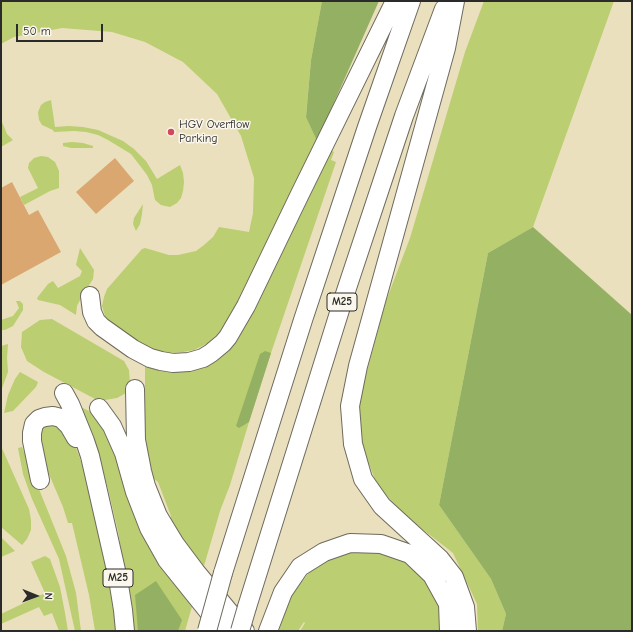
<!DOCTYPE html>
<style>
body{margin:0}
#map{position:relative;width:633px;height:632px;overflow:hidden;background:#eae0bd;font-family:"Comic Neue",sans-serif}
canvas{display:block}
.frame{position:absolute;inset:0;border:2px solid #2b2b2b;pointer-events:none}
.north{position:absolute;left:16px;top:576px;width:40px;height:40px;-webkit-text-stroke:3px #fbf7ec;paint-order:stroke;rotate:91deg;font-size:11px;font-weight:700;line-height:16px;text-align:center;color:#2b2b2b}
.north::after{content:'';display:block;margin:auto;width:14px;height:18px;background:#2b2b2b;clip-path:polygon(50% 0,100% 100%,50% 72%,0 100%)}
.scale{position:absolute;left:16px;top:24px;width:87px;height:18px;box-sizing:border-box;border:2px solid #2b2b2b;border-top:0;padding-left:5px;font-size:12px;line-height:14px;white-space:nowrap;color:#2b2b2b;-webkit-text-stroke:3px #fbf7ec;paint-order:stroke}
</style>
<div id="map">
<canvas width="633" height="632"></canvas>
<div class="frame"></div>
<div class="north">N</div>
<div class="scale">50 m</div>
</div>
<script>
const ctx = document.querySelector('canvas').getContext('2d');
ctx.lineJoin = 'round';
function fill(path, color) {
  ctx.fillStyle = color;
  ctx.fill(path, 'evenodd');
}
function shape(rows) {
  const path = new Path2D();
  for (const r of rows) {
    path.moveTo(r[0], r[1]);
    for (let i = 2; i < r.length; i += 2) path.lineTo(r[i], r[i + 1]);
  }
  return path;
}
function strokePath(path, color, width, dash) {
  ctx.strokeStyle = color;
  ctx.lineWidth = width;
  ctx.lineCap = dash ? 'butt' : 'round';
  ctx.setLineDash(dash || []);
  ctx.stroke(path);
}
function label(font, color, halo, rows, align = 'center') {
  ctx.font = font + ' "Comic Neue",sans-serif';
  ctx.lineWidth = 3;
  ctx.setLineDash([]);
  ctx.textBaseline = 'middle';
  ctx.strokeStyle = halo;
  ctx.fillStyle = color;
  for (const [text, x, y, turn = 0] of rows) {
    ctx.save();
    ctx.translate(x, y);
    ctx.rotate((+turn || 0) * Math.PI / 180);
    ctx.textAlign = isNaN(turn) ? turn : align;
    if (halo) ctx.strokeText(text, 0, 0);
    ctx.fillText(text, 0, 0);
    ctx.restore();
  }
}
fill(shape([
 [1,1,322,1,311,60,306,116,317,141,283,216,232,312,222,329,210,342,194,350,183,352,169,353,158,350,156,355,116,328,105,316,102,306,104,297,107,289,142,249,145,248,169,255,178,255,196,251,204,245,213,237,219,227,249,232,253,213,254,178,241,136,217,94,183,62,145,42,112,32,62,28,14,37,1,44],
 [484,1,614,1,533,227,488,253,439,505,491,579,506,614,502,631,478,631,477,604,453,553,408,518,378,487,362,446,357,408,386,301,410,238,465,52],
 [51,100,55,127,69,126,83,127,98,130,123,141,134,149,146,161,157,179,180,165,183,173,184,182,183,191,181,198,177,203,170,207,161,205,155,200,152,185,147,175,141,167,131,154,108,140,98,135,86,132,74,131,54,132,53,130,42,125,39,120,38,112,41,105,45,102],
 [1,122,2,122,7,134,13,140,1,147],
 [72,142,83,143,93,146,93,148,71,148,63,146,63,143],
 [331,150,334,152,331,160,336,162,271,353,249,422,230,485,220,511,204,566,174,533,168,524,171,516,158,482,150,476,144,451,143,395,145,387,145,366,148,363,210,363],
 [41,156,48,157,55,162,59,171,59,188,50,191,24,205,20,197,38,188,28,168,29,163,34,158],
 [143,204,142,214,140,224,136,231,133,224,134,218],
 [80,248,94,270,93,279,81,298,77,306,76,315,60,305,38,300,37,298,48,284,53,281,58,288,80,276,82,271,76,265],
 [16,301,20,301,23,304,23,310,13,326,5,330,1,330,1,320,13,316,19,308],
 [52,319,124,361,129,370,130,383,126,393,117,398,99,401,44,372,27,361,21,347,22,332,40,320],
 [8,344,7,358,8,372,1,391,1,346],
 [20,372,38,382,36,387,13,411,4,413,8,395,15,379],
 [77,405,95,414,105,423,193,603,185,631,132,631,130,603,118,531,108,489,96,447],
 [55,423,75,445,82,464,90,491,112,593,117,631,95,631,89,595,72,523,68,523,63,507,43,460,38,430,43,425],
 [1,446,29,509,31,520,31,530,27,539,22,545,1,527],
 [22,447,66,556,76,593,81,631,75,631,59,559,32,499,23,474,18,448],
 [1,537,15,551,1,557],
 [361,549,383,551,403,560,421,573,434,591,442,613,443,631,300,631,305,623,304,622,298,631,279,631,291,595,313,568,340,553],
 [45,556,50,559,60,587,65,613,68,631,59,631,52,613,44,616,39,607,1,624,1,614,45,593,31,562]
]), '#bbce71');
fill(shape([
 [322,1,379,1,317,141,306,117,311,60],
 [533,227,632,315,632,631,502,631,506,614,491,579,439,505,488,253],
 [265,351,271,353,249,422,239,428,236,426,260,354],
 [156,581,182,620,178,631,138,631,135,595]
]), '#94b163');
fill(shape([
 [115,158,134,181,96,214,76,192],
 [12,182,29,215,38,210,61,252,1,285,1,188]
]), '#dba770');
const motorway = shape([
 [455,1,446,48,358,366,350,406,353,444,363,479,382,506,440,559,454,577,465,607,467,631],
 [90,296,92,312,96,321,102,327,133,349,150,358,161,361,173,363,189,362,203,358,211,353,223,343,228,337,246,306,300,194,395,1],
 [135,389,136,440,142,471,146,486,158,516,175,544,196,572,245,631],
 [64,393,70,404,85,441,90,456,118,579,123,610,125,631],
 [99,408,112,426,124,453,135,492,149,528,167,560,224,631],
 [40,480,32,441,32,433,34,424,39,419,45,417,53,416,61,418,69,426,76,438],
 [223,573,303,320,367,127,411,1],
 [247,607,344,297,404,116,444,9],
 [268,631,283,592,300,567,324,552,350,543,381,544,410,554,432,575,448,604,449,631]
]);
strokePath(motorway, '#6e6a5e', 20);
strokePath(motorway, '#fff', 18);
const motorwayBridge = shape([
 [207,631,223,573],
 [240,631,247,607]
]);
strokePath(motorwayBridge, '#6e6a5e', 20, []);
strokePath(motorwayBridge, '#fff', 18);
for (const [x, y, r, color] of [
 [171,132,4,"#d1495b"]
]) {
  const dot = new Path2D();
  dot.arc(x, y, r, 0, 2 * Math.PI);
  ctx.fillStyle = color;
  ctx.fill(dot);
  strokePath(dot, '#fbf7ec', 1.5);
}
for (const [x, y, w] of [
 [342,302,30],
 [118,578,30]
]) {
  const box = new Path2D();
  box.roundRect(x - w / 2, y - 9, w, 18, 3);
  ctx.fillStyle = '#fbf7ec';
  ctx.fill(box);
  strokePath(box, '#2b2b2b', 1);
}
label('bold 11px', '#2b2b2b', null, [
 ["M25",342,302],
 ["M25",118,578]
]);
label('12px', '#2b2b2b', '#fbf7ec', [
 ["HGV Overflow",179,125],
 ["Parking",179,139]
], 'left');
</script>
